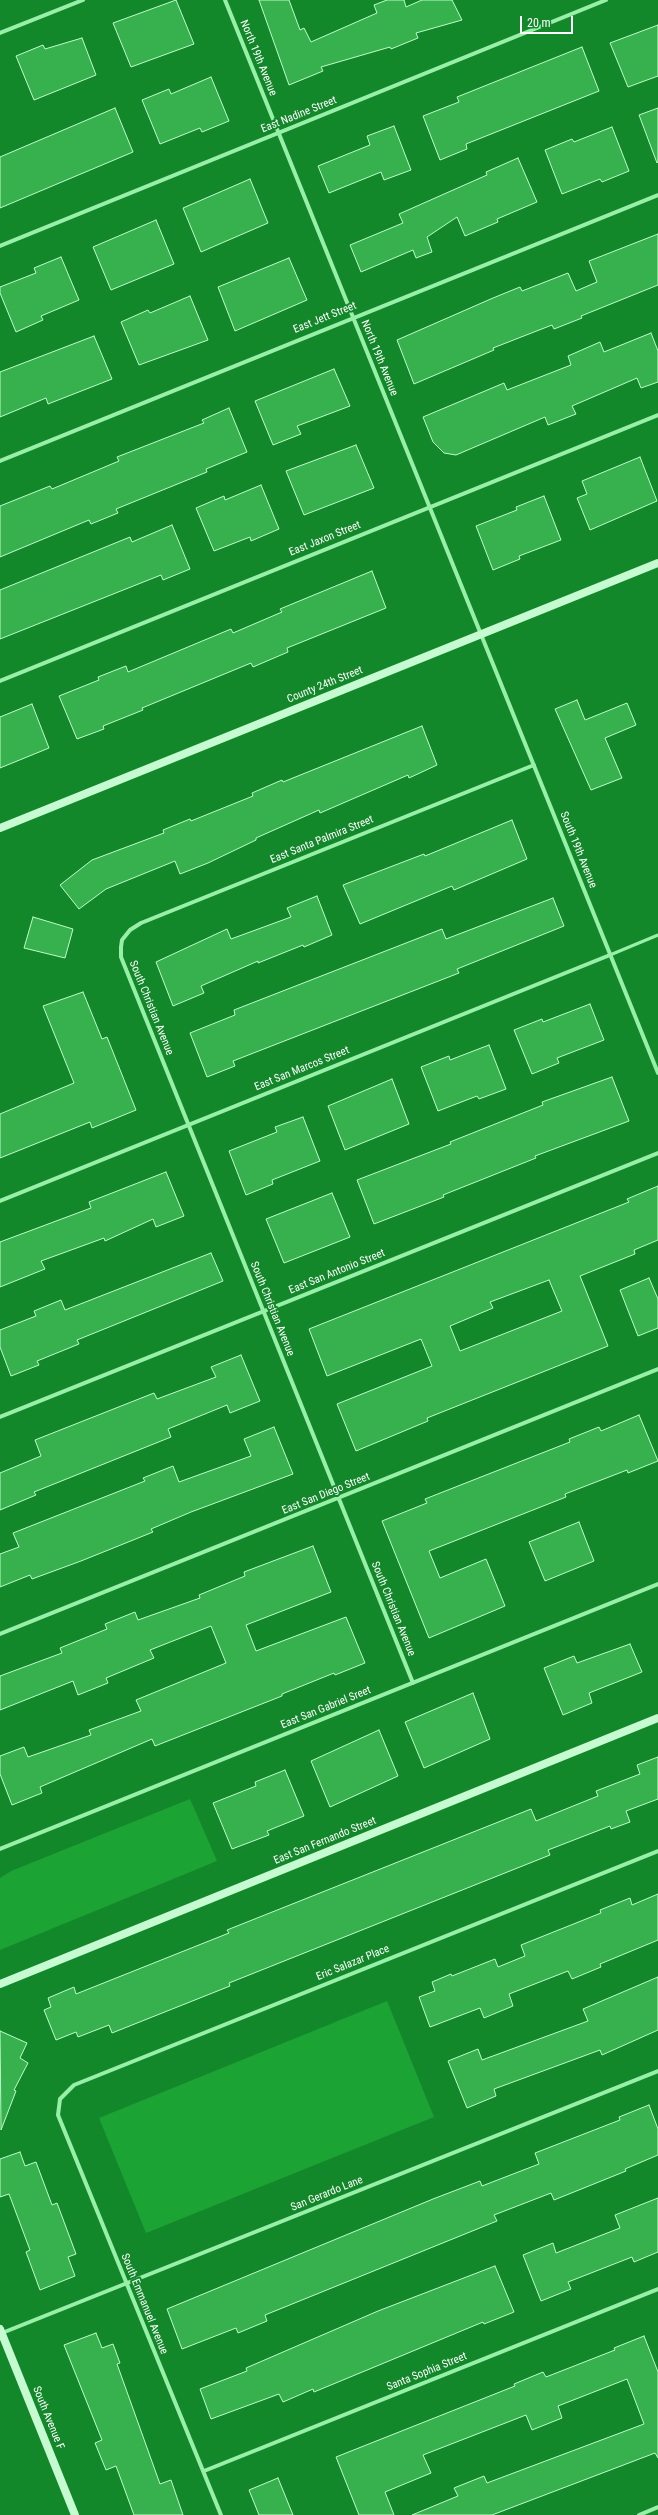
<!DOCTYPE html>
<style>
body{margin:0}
#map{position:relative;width:658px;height:2515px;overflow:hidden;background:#13882a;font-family:"Roboto Condensed",sans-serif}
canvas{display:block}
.scale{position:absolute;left:520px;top:16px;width:53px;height:18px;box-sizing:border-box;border:2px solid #fff;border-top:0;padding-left:5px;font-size:12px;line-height:14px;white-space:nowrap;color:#fff;-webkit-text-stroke:3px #13882a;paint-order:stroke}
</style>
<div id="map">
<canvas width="658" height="2515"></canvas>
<div class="scale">20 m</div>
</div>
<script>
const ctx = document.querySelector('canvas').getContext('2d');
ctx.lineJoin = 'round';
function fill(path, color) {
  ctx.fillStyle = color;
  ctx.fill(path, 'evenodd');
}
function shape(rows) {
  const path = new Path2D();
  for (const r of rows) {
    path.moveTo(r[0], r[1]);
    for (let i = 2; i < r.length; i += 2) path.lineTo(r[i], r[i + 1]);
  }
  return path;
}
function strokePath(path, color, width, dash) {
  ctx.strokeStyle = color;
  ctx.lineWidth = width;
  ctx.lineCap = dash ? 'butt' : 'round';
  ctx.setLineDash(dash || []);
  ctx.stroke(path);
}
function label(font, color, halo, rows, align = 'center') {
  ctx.font = font + ' "Roboto Condensed",sans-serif';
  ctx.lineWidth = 4;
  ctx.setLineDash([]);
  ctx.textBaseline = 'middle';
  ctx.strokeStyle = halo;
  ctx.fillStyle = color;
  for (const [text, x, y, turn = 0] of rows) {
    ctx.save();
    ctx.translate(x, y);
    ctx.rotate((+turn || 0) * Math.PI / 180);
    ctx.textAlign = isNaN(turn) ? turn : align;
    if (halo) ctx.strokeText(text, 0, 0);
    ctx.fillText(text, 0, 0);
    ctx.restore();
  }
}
fill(shape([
 [190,1799,217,1861,0,1950,0,1878,11,1871],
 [387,2001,434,2117,146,2233,99,2118]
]), '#1ba333');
const building = shape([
 [176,0,194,44,131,67,113,23,176,0],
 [259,0,289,0,300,30,304,28,311,42,377,13,374,5,387,0,404,0,406,7,422,0,452,0,462,20,416,33,418,38,391,49,390,47,321,67,323,71,289,85,259,0],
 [658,25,658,76,628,87,610,43,658,25],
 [82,38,96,75,34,100,16,56,43,45,45,49,82,38],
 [582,47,599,91,466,144,467,149,440,160,423,116,459,102,457,97,582,47],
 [211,77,229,121,202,132,200,128,160,144,142,100,169,89,171,94,211,77],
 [115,108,133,152,0,208,0,157,115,108],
 [658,108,658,162,657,163,639,115,658,108],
 [394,126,411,170,384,180,381,172,329,193,318,166,370,145,367,136,394,126],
 [612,127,629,171,602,182,600,179,562,194,545,150,572,139,574,142,612,127],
 [518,158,537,202,497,219,498,222,465,236,457,217,427,237,432,252,416,258,413,250,361,272,350,245,403,223,399,214,487,175,486,172,518,158],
 [250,179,268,223,201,252,183,208,250,179],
 [156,220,174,264,111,290,93,247,156,220],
 [658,234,658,285,581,316,582,318,554,329,552,325,493,348,494,350,414,384,397,340,493,298,520,287,522,291,568,273,576,291,597,282,589,261,658,234],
 [61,257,79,300,41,316,43,320,16,332,0,293,0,287,36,273,34,268,61,257],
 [289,258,307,300,235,331,218,287,289,258],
 [190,296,208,340,139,365,121,322,148,310,150,313,190,296],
 [651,333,658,351,658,382,641,388,637,378,572,406,576,414,548,425,545,417,456,455,444,453,433,442,423,417,504,383,507,390,571,365,568,356,600,342,604,352,651,333],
 [94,336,112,379,48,404,46,398,0,417,0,372,94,336],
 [334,369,350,406,297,426,301,434,273,445,255,401,334,369],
 [229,408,247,452,206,469,207,472,116,509,118,513,91,524,89,520,0,557,0,506,50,486,52,489,119,461,117,457,204,423,202,420,229,408],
 [356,445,374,488,304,515,286,471,356,445],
 [640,457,657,501,590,530,577,498,587,494,582,481,640,457],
 [261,485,279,529,251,541,250,537,214,551,196,508,224,496,225,500,261,485],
 [544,496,561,540,519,556,520,559,493,570,476,526,517,510,516,507,544,496],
 [172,525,190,569,163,580,161,575,0,639,0,590,130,537,132,542,172,525],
 [372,571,386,608,287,648,288,652,253,667,251,663,142,708,143,710,103,726,104,729,77,739,59,696,99,680,98,677,126,666,128,672,231,629,233,633,282,612,280,609,372,571],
 [577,700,585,720,627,703,636,725,605,738,622,778,591,790,555,709,577,700],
 [32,704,49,748,0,768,0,717,32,704],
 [422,726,437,765,409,778,408,775,320,813,319,810,256,838,256,840,208,863,180,874,175,861,106,889,79,909,60,885,92,860,164,833,163,830,190,819,191,821,253,796,252,793,282,780,283,782,422,726],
 [512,820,527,859,454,890,452,886,360,924,343,885,424,854,425,856,512,820],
 [317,896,332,935,304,947,303,945,258,963,258,961,201,986,204,993,173,1006,156,962,227,929,231,939,291,917,287,908,317,896],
 [553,898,564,926,457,969,459,973,233,1061,235,1066,207,1077,190,1033,235,1015,234,1010,442,929,446,939,553,898],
 [33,917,73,929,65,958,24,948,33,917],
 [83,992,102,1039,107,1037,136,1110,92,1128,90,1122,0,1158,0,1114,74,1083,43,1006,83,992],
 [590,1004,604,1040,557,1058,559,1063,532,1074,514,1030,542,1019,543,1022,590,1004],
 [489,1045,506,1089,479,1099,477,1096,438,1111,421,1067,449,1056,450,1060,489,1045],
 [612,1077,629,1121,535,1156,536,1158,443,1195,444,1197,374,1224,357,1180,451,1144,450,1142,543,1105,542,1102,612,1077],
 [392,1079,409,1124,345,1150,328,1106,392,1079],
 [303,1117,320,1161,272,1180,273,1184,246,1195,229,1151,277,1132,275,1127,303,1117],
 [166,1172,184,1216,156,1227,153,1219,105,1241,104,1238,41,1261,45,1269,0,1287,0,1242,91,1208,89,1202,166,1172],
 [658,1186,658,1240,634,1250,635,1254,580,1276,608,1346,427,1418,428,1421,356,1451,337,1404,432,1366,421,1339,327,1376,309,1329,629,1202,627,1199,658,1186],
 [549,1280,562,1311,460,1351,450,1326,493,1308,490,1302,549,1280],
 [332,1193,350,1237,284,1263,266,1219,332,1193],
 [211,1253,223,1281,77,1340,79,1344,37,1361,39,1365,11,1376,0,1347,0,1330,36,1316,34,1311,61,1300,65,1310,211,1253],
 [649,1278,658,1299,658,1328,638,1336,620,1290,649,1278],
 [241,1355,260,1401,230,1413,227,1405,168,1429,171,1437,34,1492,36,1495,0,1510,0,1473,41,1456,35,1440,154,1393,157,1399,216,1377,211,1367,241,1355],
 [639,1415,658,1461,628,1473,627,1470,565,1494,566,1497,429,1551,440,1578,486,1559,505,1606,429,1638,382,1521,427,1503,425,1499,570,1442,569,1439,599,1427,601,1431,639,1415],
 [274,1427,293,1474,191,1512,151,1529,153,1532,81,1561,32,1579,30,1575,0,1587,0,1554,19,1547,13,1533,145,1481,143,1478,173,1466,179,1482,251,1456,244,1439,274,1427],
 [579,1522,594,1561,545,1581,529,1542,579,1522],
 [313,1546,331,1592,246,1625,256,1651,346,1617,365,1663,335,1675,334,1673,282,1694,282,1696,155,1746,152,1739,40,1787,42,1793,12,1805,0,1774,0,1756,24,1747,28,1757,91,1735,89,1730,141,1711,136,1700,226,1663,211,1626,150,1650,154,1658,106,1678,108,1683,78,1695,73,1681,0,1710,0,1676,62,1653,60,1648,107,1629,105,1624,135,1612,138,1620,200,1598,199,1595,245,1576,244,1572,313,1546],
 [630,1644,642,1672,589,1693,592,1703,563,1715,544,1668,574,1656,577,1663,630,1644],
 [473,1693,490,1739,424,1768,405,1722,473,1693],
 [379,1730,398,1776,330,1807,311,1761,379,1730],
 [658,1757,658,1799,626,1811,630,1822,611,1829,610,1826,548,1850,550,1855,229,1983,230,1986,112,2033,109,2025,78,2037,76,2032,56,2040,44,2010,51,2007,48,1998,74,1987,76,1994,229,1933,227,1930,531,1809,536,1821,598,1796,596,1791,640,1774,637,1765,658,1757],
 [285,1770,304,1816,267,1831,269,1835,232,1849,213,1803,256,1786,255,1782,285,1770],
 [658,1894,658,1940,600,1964,601,1967,572,1979,568,1971,509,1994,513,2006,484,2018,480,2008,430,2027,419,1997,435,1991,432,1982,451,1974,452,1976,495,1959,498,1967,525,1956,521,1945,601,1913,600,1910,630,1898,632,1905,658,1894],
 [658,1977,658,2030,602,2055,600,2050,494,2089,496,2096,467,2108,448,2061,478,2049,482,2060,588,2021,583,2009,658,1977],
 [0,2031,27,2043,20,2058,28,2063,14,2090,16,2091,1,2130,0,2031],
 [649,2105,658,2129,658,2155,625,2169,626,2171,554,2200,551,2193,494,2215,497,2221,265,2315,267,2321,238,2333,236,2328,182,2349,167,2309,433,2199,480,2181,482,2186,539,2164,535,2153,620,2120,619,2117,649,2105],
 [20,2152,25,2166,36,2162,52,2205,57,2203,76,2254,68,2257,75,2276,40,2290,26,2252,30,2250,9,2194,0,2197,0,2159,20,2152],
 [658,2198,658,2252,634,2262,632,2257,568,2282,571,2289,541,2301,523,2255,553,2243,556,2253,620,2228,615,2215,658,2198],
 [495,2266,514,2312,484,2324,483,2322,314,2392,313,2389,283,2402,279,2394,211,2419,200,2389,247,2371,246,2368,378,2311,495,2266],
 [96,2333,102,2348,113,2344,120,2363,117,2364,160,2484,171,2480,183,2515,134,2515,116,2466,106,2470,95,2443,102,2440,64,2345,96,2333],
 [644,2336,658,2372,658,2458,655,2453,492,2515,412,2515,458,2496,454,2488,484,2476,487,2483,644,2424,627,2379,558,2406,562,2418,532,2430,526,2415,423,2455,431,2473,385,2492,394,2515,359,2515,336,2457,515,2386,514,2384,543,2372,546,2377,615,2350,614,2348,644,2336],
 [278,2478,293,2515,259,2515,249,2490,278,2478]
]);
fill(building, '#36b14d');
strokePath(building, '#bffcca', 1);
strokePath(shape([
 [610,955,658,935]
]), '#98f0a8', 3);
strokePath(shape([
 [225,0,658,1073],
 [0,33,83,0],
 [0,246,606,0],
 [0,461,658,195],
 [0,681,658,415],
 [0,1201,610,955],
 [0,1417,658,1153],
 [0,1634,658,1369],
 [413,1683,121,957,121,947,122,940,130,930,141,923,534,765],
 [0,1849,658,1584],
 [2,2333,658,2071],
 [204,2471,658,2289],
 [221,2515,58,2115,60,2099,74,2085,658,1851],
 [639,2515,658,2507]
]), '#98f0a8', 4);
strokePath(shape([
 [0,828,658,563],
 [0,1984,658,1718],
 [0,2329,75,2515]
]), '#c6fbd1', 8);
label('11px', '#fff', '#13882a', [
 ["North 19th Avenue",258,58,68],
 ["East Nadine Street",299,115,-22],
 ["East Jett Street",325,318,-22],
 ["North 19th Avenue",379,358,68],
 ["East Jaxon Street",325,539,-22],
 ["County 24th Street",325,685,-22],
 ["East Santa Palmira Street",322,840,-22],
 ["South 19th Avenue",578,850,68],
 ["South Christian Avenue",151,1008,68],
 ["East San Marcos Street",302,1069,-22],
 ["East San Antonio Street",337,1272,-22],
 ["South Christian Avenue",272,1309,68],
 ["East San Diego Street",326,1494,-22],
 ["South Christian Avenue",393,1609,68],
 ["East San Gabriel Sreet",326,1708,-22],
 ["East San Fernando Street",325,1841,-22],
 ["Eric Salazar Place",353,1963,-22],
 ["San Gerardo Lane",327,2194,-22],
 ["South Emmanuel Avenue",144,2304,68],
 ["Santa Sophia Street",427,2372,-22],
 ["South Avenue F",48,2418,68]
]);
</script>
